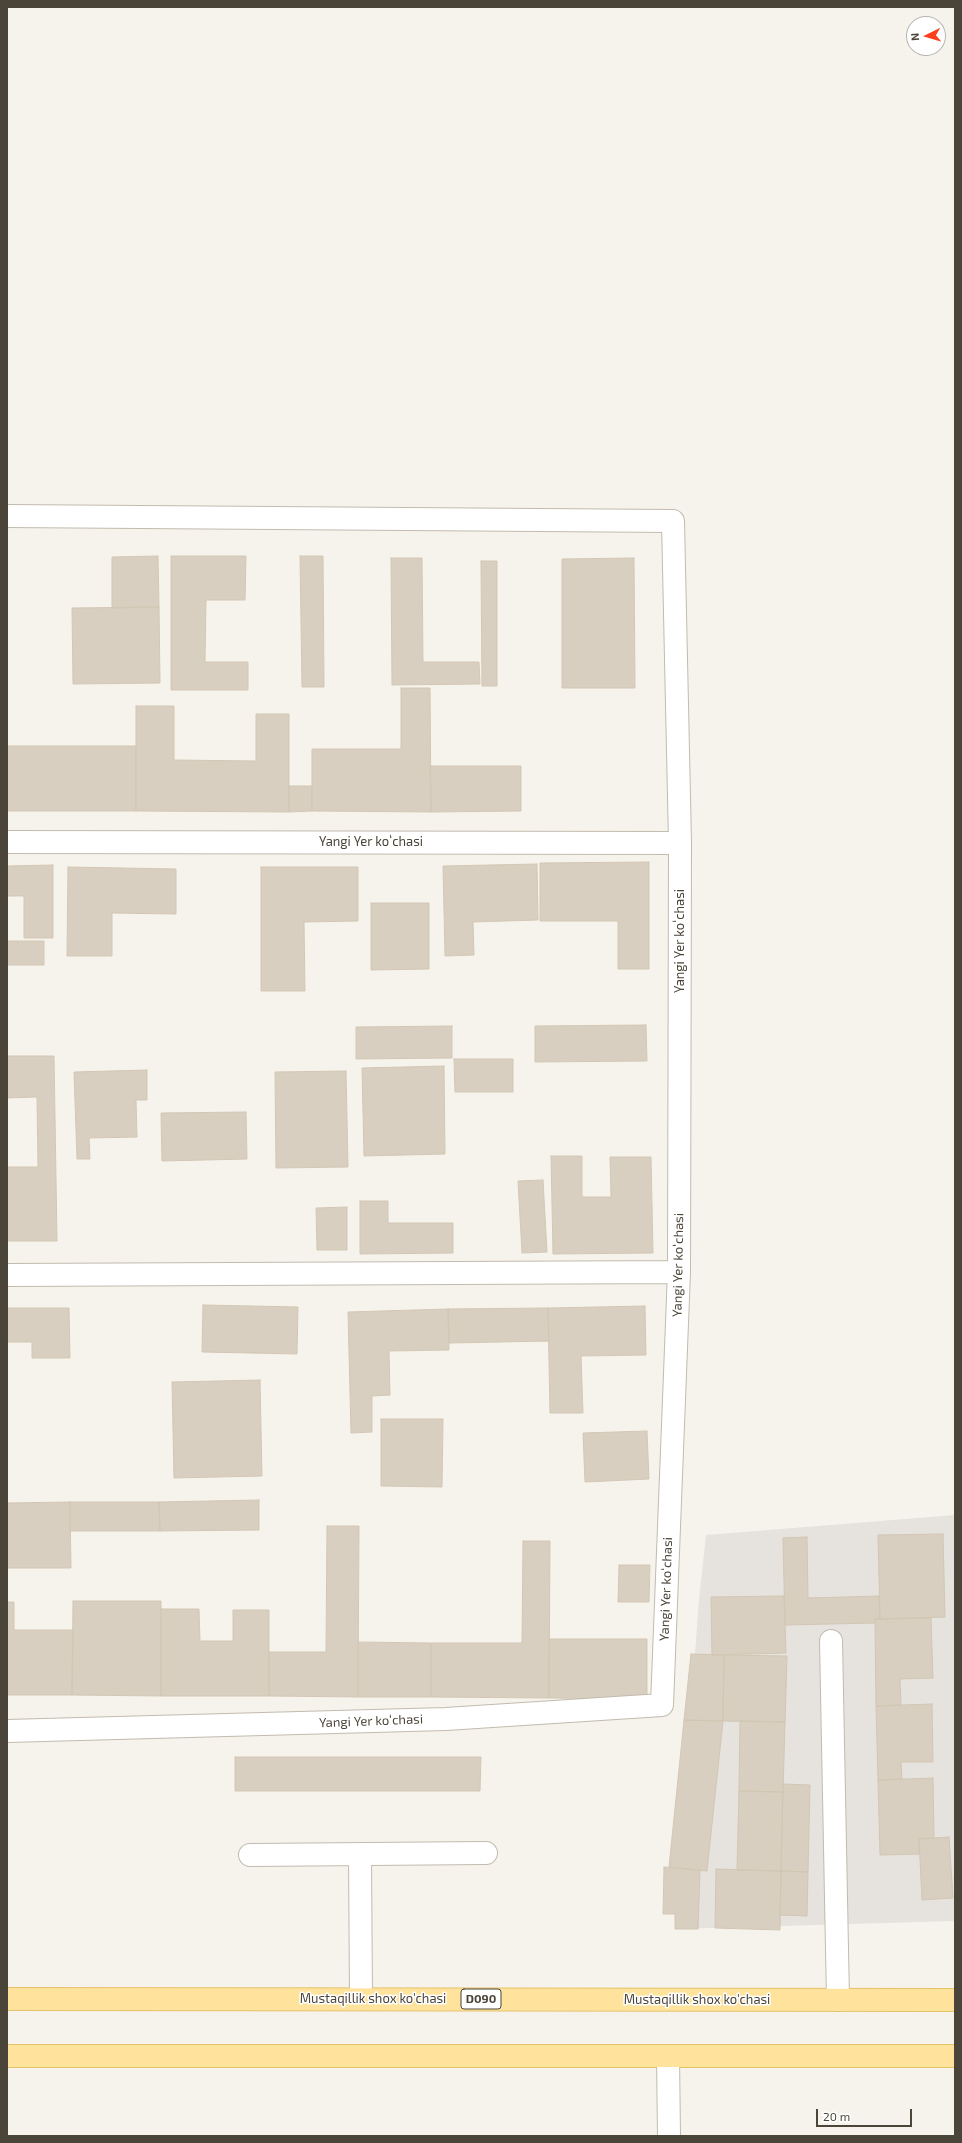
<!DOCTYPE html>
<meta charset="utf-8">
<style>
body{margin:0}
#map{position:relative;width:962px;height:2143px;overflow:hidden;background:#f6f3ec;font-family:"Exo 2",sans-serif}
canvas{display:block}
.frame{position:absolute;inset:0;border:8px solid #4b4439;pointer-events:none}
.north{position:absolute;left:906px;top:16px;width:40px;height:40px;box-sizing:border-box;background:#fff;border:1px solid #b7b4b0;border-radius:50%;rotate:265deg;font-size:11px;font-weight:700;line-height:16px;text-align:center;color:#4b4439}
.north::after{content:'';display:block;margin:auto;width:14px;height:18px;background:#fc3f1d;clip-path:polygon(50% 0,100% 100%,50% 72%,0 100%)}
.scale{position:absolute;left:816px;top:2109px;width:96px;height:18px;box-sizing:border-box;border:2px solid #4b4439;border-top:0;padding-left:5px;font-size:12px;line-height:14px;white-space:nowrap;color:#4b4439;-webkit-text-stroke:3px #fff;paint-order:stroke}
</style>
<div id="map">
<canvas width="962" height="2143"></canvas>
<div class="frame"></div>
<div class="north">N</div>
<div class="scale">20 m</div>
</div>
<script>
const ctx = document.querySelector('canvas').getContext('2d');
ctx.lineJoin = 'round';
function fill(path, color) {
  ctx.fillStyle = color;
  ctx.fill(path, 'evenodd');
}
function shape(rows) {
  const path = new Path2D();
  for (const r of rows) {
    path.moveTo(r[0], r[1]);
    for (let i = 2; i < r.length; i += 2) path.lineTo(r[i], r[i + 1]);
  }
  return path;
}
function strokePath(path, color, width, dash) {
  ctx.strokeStyle = color;
  ctx.lineWidth = width;
  ctx.lineCap = dash ? 'butt' : 'round';
  ctx.setLineDash(dash || []);
  ctx.stroke(path);
}
function label(font, color, halo, rows, align = 'center') {
  ctx.font = font + ' "Exo 2",sans-serif';
  ctx.lineWidth = 3;
  ctx.setLineDash([]);
  ctx.textBaseline = 'middle';
  ctx.strokeStyle = halo;
  ctx.fillStyle = color;
  for (const [text, x, y, turn = 0] of rows) {
    ctx.save();
    ctx.translate(x, y);
    ctx.rotate((+turn || 0) * Math.PI / 180);
    ctx.textAlign = isNaN(turn) ? turn : align;
    if (halo) ctx.strokeText(text, 0, 0);
    ctx.fillText(text, 0, 0);
    ctx.restore();
  }
}
fill(shape([
 [955,1515,955,1921,675,1929,699,1599,706,1535]
]), '#e6e2dd');
const building = shape([
 [158,556,159,607,112,608,112,557,158,556],
 [171,556,246,556,245,600,206,600,205,662,248,662,248,690,171,690,171,556],
 [300,556,323,556,324,687,302,687,300,556],
 [391,558,422,558,423,662,479,662,480,684,392,685,391,558],
 [634,558,635,688,562,688,562,559,634,558],
 [481,561,497,561,497,686,482,686,481,561],
 [159,607,160,683,73,684,72,608,159,607],
 [401,688,430,688,431,812,312,811,312,749,401,749,401,688],
 [136,706,174,706,174,760,256,761,256,714,289,714,289,812,136,811,136,706],
 [7,746,136,746,136,811,7,811,7,746],
 [430,766,521,766,521,811,431,812,430,766],
 [289,786,312,786,312,811,289,812,289,786],
 [649,862,649,969,618,969,618,921,540,921,540,863,649,862],
 [537,864,538,920,473,922,474,955,445,956,443,866,537,864],
 [53,865,53,938,24,938,24,896,7,896,7,866,53,865],
 [68,867,176,869,176,914,112,913,112,956,67,956,68,867],
 [261,867,358,867,358,921,304,922,305,991,261,991,261,867],
 [371,903,429,903,429,969,371,970,371,903],
 [7,941,44,941,44,965,7,965,7,941],
 [646,1025,647,1061,535,1062,535,1026,646,1025],
 [452,1026,452,1058,356,1059,356,1027,452,1026],
 [7,1056,54,1056,57,1241,7,1241,7,1167,38,1167,37,1097,7,1098,7,1056],
 [454,1059,513,1059,513,1092,455,1092,454,1059],
 [444,1066,445,1154,364,1156,362,1068,444,1066],
 [147,1070,147,1100,136,1100,137,1137,89,1138,90,1159,77,1159,74,1072,147,1070],
 [346,1071,348,1167,276,1168,275,1072,346,1071],
 [246,1112,247,1159,162,1161,161,1113,246,1112],
 [551,1156,582,1156,582,1197,611,1197,610,1157,651,1157,653,1253,553,1254,551,1156],
 [543,1180,547,1252,522,1253,518,1181,543,1180],
 [360,1201,388,1201,388,1223,453,1223,453,1253,360,1254,360,1201],
 [347,1207,347,1250,317,1250,316,1208,347,1207],
 [203,1305,298,1307,297,1354,202,1352,203,1305],
 [645,1306,646,1355,581,1356,583,1413,550,1413,548,1308,645,1306],
 [7,1308,69,1308,70,1358,32,1358,32,1342,7,1342,7,1308],
 [548,1308,549,1341,449,1343,448,1309,548,1308],
 [448,1309,449,1350,389,1351,390,1395,372,1396,372,1432,351,1433,348,1312,448,1309],
 [260,1380,262,1476,174,1478,172,1382,260,1380],
 [381,1419,443,1419,442,1487,381,1486,381,1419],
 [647,1431,649,1479,585,1482,583,1433,647,1431],
 [259,1500,259,1530,160,1531,159,1502,259,1500],
 [70,1502,159,1502,160,1531,70,1531,70,1502],
 [70,1502,71,1568,7,1568,7,1503,70,1502],
 [327,1526,359,1526,358,1697,269,1696,269,1652,326,1652,327,1526],
 [943,1534,945,1617,880,1619,878,1535,943,1534],
 [807,1537,808,1598,879,1596,880,1619,875,1619,875,1623,785,1625,783,1538,807,1537],
 [523,1541,550,1541,549,1698,431,1697,431,1643,522,1643,523,1541],
 [619,1565,650,1565,649,1602,618,1602,619,1565],
 [784,1596,786,1653,712,1655,711,1597,784,1596],
 [73,1601,161,1601,161,1696,72,1695,73,1601],
 [7,1602,14,1602,14,1630,73,1630,72,1695,7,1695,7,1602],
 [161,1609,199,1609,200,1641,233,1641,233,1610,269,1610,269,1696,161,1696,161,1609],
 [931,1618,933,1678,900,1679,901,1705,876,1706,875,1619,931,1618],
 [549,1639,647,1639,647,1699,549,1698,549,1639],
 [358,1642,431,1643,431,1697,358,1697,358,1642],
 [691,1654,724,1655,723,1721,684,1720,691,1654],
 [724,1655,787,1656,785,1722,723,1721,724,1655],
 [932,1704,933,1762,901,1762,902,1779,878,1780,876,1706,932,1704],
 [684,1720,723,1721,707,1871,669,1867,684,1720],
 [740,1721,785,1722,783,1792,739,1791,740,1721],
 [235,1757,481,1757,480,1791,235,1791,235,1757],
 [933,1778,934,1838,919,1839,919,1854,880,1855,878,1780,933,1778],
 [783,1784,810,1785,808,1872,781,1871,783,1784],
 [739,1791,783,1792,781,1871,737,1870,739,1791],
 [949,1837,953,1898,922,1900,919,1839,949,1837],
 [664,1867,700,1870,698,1929,675,1929,675,1914,663,1914,664,1867],
 [716,1869,781,1871,780,1930,715,1928,716,1869],
 [781,1871,808,1872,807,1916,780,1915,781,1871]
]);
fill(building, '#d8cfc1');
strokePath(building, '#d3c7b4', 1);
const minor = shape([
 [7,516,673,521,680,843,679,1272,662,1705,446,1719,7,1731],
 [7,842,680,843],
 [7,1275,679,1272],
 [831,1641,838,2000],
 [360,1854,361,1999],
 [250,1855,486,1853],
 [668,2056,669,2136]
]);
const major = shape([
 [7,1999,955,2000],
 [7,2056,955,2056]
]);
strokePath(minor, '#c2bbae', 24);
strokePath(major, '#e6c16a', 24);
strokePath(minor, '#fff', 22);
strokePath(major, '#ffe39c', 22);
for (const [x, y, w] of [
 [481,1999,40]
]) {
  const box = new Path2D();
  box.roundRect(x - w / 2, y - 10, w, 20, 3);
  ctx.fillStyle = '#fff';
  ctx.fill(box);
  strokePath(box, '#4b4439', 1);
}
label('bold 12px', '#4b4439', null, [
 ["D090",481,1999]
]);
label('13px', '#4b4439', '#fff', [
 ["Yangi Yer koʻchasi",371,842],
 ["Yangi Yer koʻchasi",680,941,-90],
 ["Yangi Yer koʻchasi",678,1265,-89],
 ["Yangi Yer koʻchasi",666,1589,-88],
 ["Yangi Yer koʻchasi",371,1721,-2],
 ["Mustaqillik shox ko'chasi",373,1999],
 ["Mustaqillik shox ko'chasi",697,2000]
]);
</script>
